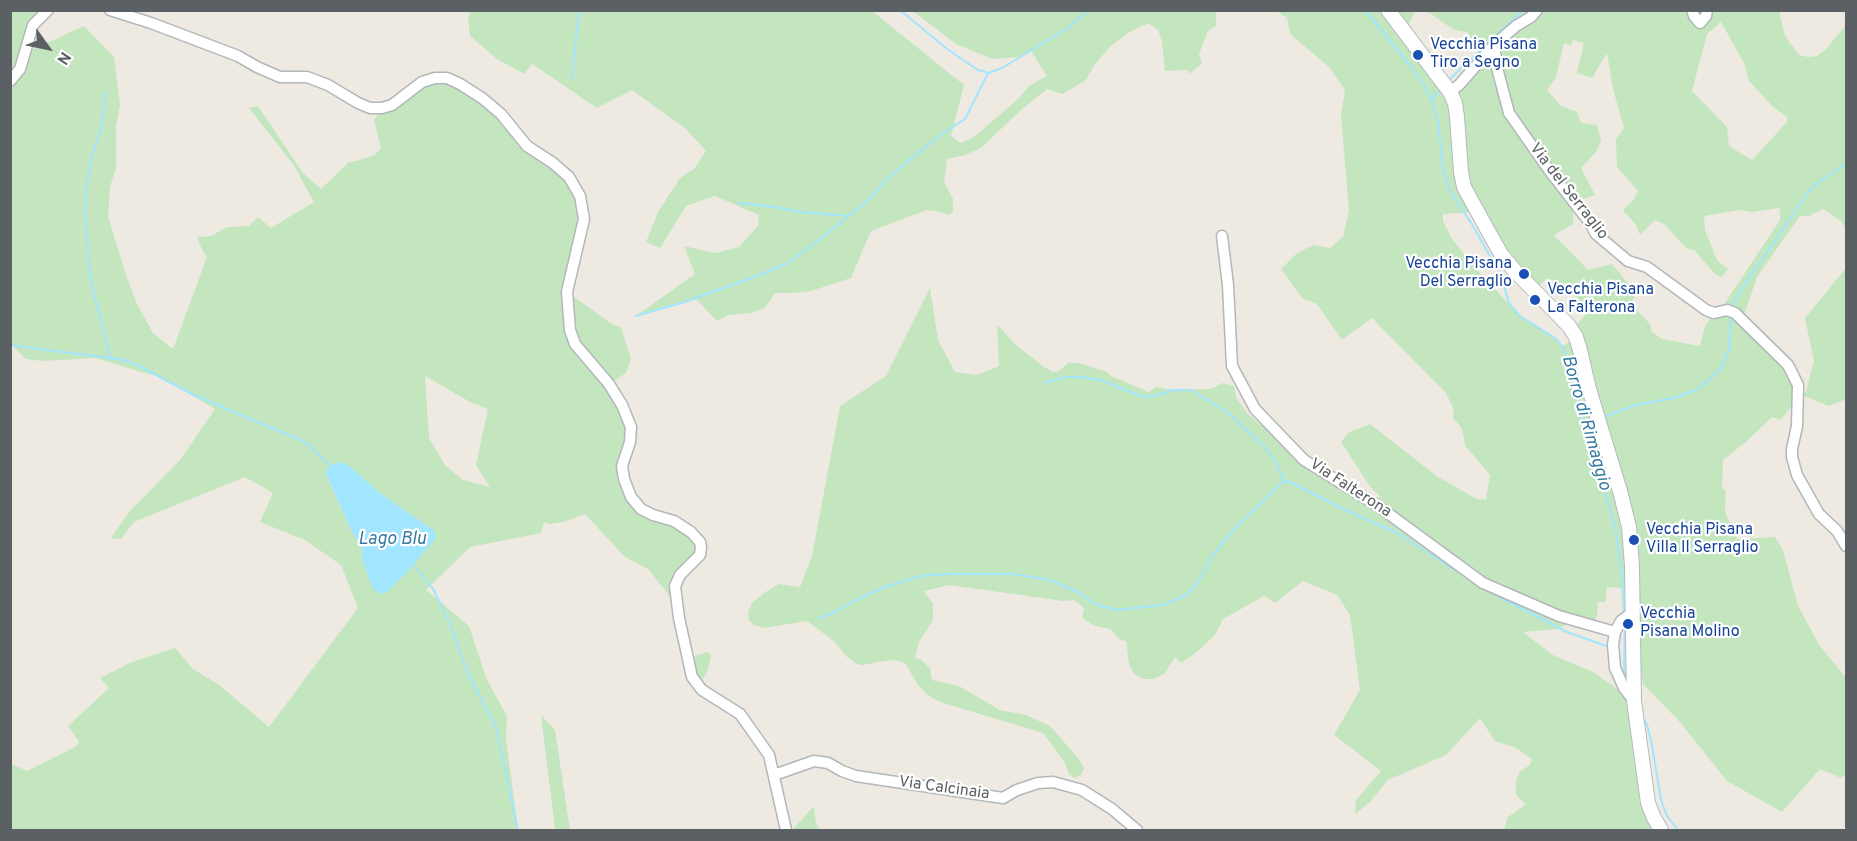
<!DOCTYPE html>
<style>
body{margin:0}
#map{position:relative;width:1857px;height:841px;overflow:hidden;background:#eeeae2;font-family:Overpass,sans-serif}
canvas{display:block}
.frame{position:absolute;inset:0;border:12px solid #5b6064;pointer-events:none}
.north{position:absolute;left:18px;top:18px;width:60px;height:60px;-webkit-text-stroke:4px #fff;paint-order:stroke;rotate:123deg;font-size:16px;font-weight:700;line-height:24px;text-align:center;color:#5b6064}
.north::after{content:'';display:block;margin:auto;width:21px;height:27px;background:#5b6064;clip-path:polygon(50% 0,100% 100%,50% 72%,0 100%)}
</style>
<div id="map">
<canvas width="1857" height="841"></canvas>
<div class="frame"></div>
<div class="north">N</div>
</div>
<script>
const ctx = document.querySelector('canvas').getContext('2d');
ctx.lineJoin = 'round';
function fill(path, color) {
  ctx.fillStyle = color;
  ctx.fill(path, 'evenodd');
}
function shape(rows) {
  const path = new Path2D();
  for (const r of rows) {
    path.moveTo(r[0], r[1]);
    for (let i = 2; i < r.length; i += 2) path.lineTo(r[i], r[i + 1]);
  }
  return path;
}
function strokePath(path, color, width, dash) {
  ctx.strokeStyle = color;
  ctx.lineWidth = width;
  ctx.lineCap = dash ? 'butt' : 'round';
  ctx.setLineDash(dash || []);
  ctx.stroke(path);
}
function label(font, color, halo, rows, align = 'center') {
  ctx.font = font + ' Overpass,sans-serif';
  ctx.lineWidth = 4.5;
  ctx.setLineDash([]);
  ctx.textBaseline = 'middle';
  ctx.strokeStyle = halo;
  ctx.fillStyle = color;
  for (const [text, x, y, turn = 0] of rows) {
    ctx.save();
    ctx.translate(x, y);
    ctx.rotate((+turn || 0) * Math.PI / 180);
    ctx.textAlign = isNaN(turn) ? turn : align;
    if (halo) ctx.strokeText(text, 0, 0);
    ctx.fillText(text, 0, 0);
    ctx.restore();
  }
}
fill(shape([
 [11,11,48,11,44,13,25,53,84,26,114,57,120,105,116,126,116,168,110,187,108,217,126,275,137,304,153,333,173,349,207,257,202,250,197,237,211,236,227,227,249,226,258,217,271,228,314,202,293,164,249,108,258,106,303,173,321,189,349,162,357,161,374,155,381,148,374,120,382,108,435,78,482,98,527,146,569,177,584,219,567,292,612,324,621,327,631,359,626,373,609,384,631,427,622,466,641,509,674,521,701,547,680,575,677,605,648,569,625,557,585,514,563,522,549,524,544,522,541,533,470,547,426,590,469,626,487,680,507,716,506,738,518,830,11,830,10,763,27,771,75,747,79,742,68,726,109,688,100,678,132,662,175,648,193,669,218,684,269,727,358,608,341,565,305,540,260,522,273,493,245,477,134,522,121,539,111,538,130,511,180,460,215,409,159,376,144,373,96,358,42,361,26,359,13,346,11,345],
 [425,376,470,402,488,409,476,465,490,487,463,480,445,465,429,438],
 [353,469,381,494,435,531,362,559,362,548,352,532,325,473],
 [470,11,872,11,964,85,951,136,961,143,974,137,1019,98,1030,85,1047,76,1031,51,1020,57,992,59,956,44,913,11,1216,11,1216,26,1208,31,1199,54,1202,64,1189,74,1188,70,1165,71,1162,41,1158,30,1148,23,1128,33,1111,46,1095,64,1086,80,1062,94,1047,89,1022,109,981,148,965,155,947,159,944,182,953,199,953,211,950,215,936,211,927,210,871,231,851,278,811,291,794,293,775,293,765,308,751,313,729,315,717,321,695,298,636,316,695,274,684,246,715,253,739,247,758,226,759,215,715,196,686,206,660,248,646,242,658,212,680,178,694,169,706,151,686,129,632,90,597,108,532,64,524,74,497,59,470,36,468,20],
 [1276,11,1415,11,1405,32,1450,92,1484,57,1467,32,1454,30,1430,13,1423,11,1779,11,1785,36,1799,55,1808,57,1817,56,1825,50,1846,25,1846,230,1841,221,1823,209,1809,216,1800,216,1757,277,1743,318,1788,365,1798,398,1781,420,1772,417,1747,441,1723,460,1722,487,1726,491,1725,512,1737,539,1775,537,1783,550,1798,606,1820,646,1846,678,1846,774,1841,778,1820,769,1782,812,1727,781,1679,721,1643,684,1633,612,1632,589,1607,587,1605,602,1598,602,1597,616,1591,626,1574,621,1557,629,1523,632,1553,655,1593,672,1634,701,1648,803,1661,830,1504,830,1508,817,1526,804,1516,795,1516,780,1520,771,1530,765,1532,759,1516,748,1495,741,1480,718,1446,755,1388,780,1370,802,1355,814,1356,800,1381,771,1334,735,1360,690,1350,615,1337,595,1303,581,1275,603,1264,596,1223,619,1215,635,1197,652,1181,663,1175,657,1165,673,1154,679,1144,679,1134,674,1129,664,1126,641,1120,640,1110,629,1095,626,1082,618,1084,608,1074,600,1063,601,949,585,924,591,933,604,933,620,919,642,915,658,920,659,930,668,932,680,959,686,1000,710,1026,715,1050,726,1079,759,1084,768,1081,775,1074,778,1069,774,1065,763,1043,733,940,702,926,694,916,682,906,664,899,661,890,660,862,665,857,664,847,657,835,642,807,621,763,628,754,625,749,620,748,612,752,603,764,593,779,584,800,587,812,556,840,406,886,376,930,288,938,340,955,372,977,375,999,366,997,324,1016,345,1044,367,1053,372,1059,371,1068,363,1079,363,1107,372,1111,376,1149,392,1156,387,1173,390,1211,389,1222,383,1234,386,1236,397,1247,413,1260,425,1265,422,1313,470,1367,496,1381,497,1371,488,1341,442,1348,433,1370,424,1438,477,1477,499,1486,500,1490,475,1465,445,1462,429,1453,418,1454,410,1446,393,1372,318,1342,340,1317,304,1302,298,1281,269,1297,253,1313,245,1330,248,1343,237,1349,211,1341,116,1345,90,1329,67,1290,34,1287,18],
 [1721,22,1744,63,1749,81,1772,106,1787,117,1787,122,1752,160,1729,146,1727,127,1692,91,1707,34],
 [1573,40,1584,43,1577,73,1592,78,1607,53,1613,89,1624,128,1616,139,1617,167,1638,191,1634,199,1623,210,1636,225,1640,235,1655,220,1664,224,1686,248,1694,250,1716,275,1722,277,1728,269,1717,260,1705,230,1704,216,1738,210,1752,212,1780,208,1780,220,1719,312,1714,313,1705,326,1700,346,1662,339,1652,332,1650,324,1631,304,1636,293,1635,286,1627,282,1612,264,1588,270,1554,235,1573,224,1574,202,1595,195,1581,168,1596,152,1601,141,1597,125,1581,123,1577,112,1561,106,1547,90,1556,77,1564,43,1571,46],
 [1478,212,1534,290,1548,278,1572,290,1586,314,1572,330,1576,337,1563,346,1555,338,1520,316,1480,273,1452,239,1443,221,1443,214],
 [1846,268,1846,399,1829,406,1802,395,1806,391,1814,361,1805,318],
 [706,652,711,654,710,662,706,674,698,686,688,659],
 [541,715,555,730,570,830,555,830],
 [814,806,816,824,822,830,792,830]
]), '#c4e6be');
fill(shape([
 [342,462,353,469,381,494,435,531,436,538,408,571,387,592,381,594,373,589,362,559,362,548,352,532,325,472,331,465]
]), '#a1e5ff');
strokePath(shape([
 [900,10,947,49,978,70,989,73,1002,68,1068,28,1088,10],
 [1365,10,1408,63,1424,85,1433,104,1438,121,1443,170,1449,189,1473,226,1500,274,1509,303,1520,316,1555,338,1563,347,1616,530,1622,577,1624,614],
 [572,78,579,10],
 [1449,80,1498,33,1524,10],
 [106,92,101,128,92,156,86,188,85,214,89,265,93,290,111,359],
 [1431,100,1441,89],
 [739,203,775,207,801,212,849,216],
 [1732,308,1732,305,1749,278,1807,194,1816,184,1846,164],
 [636,316,685,302,762,274,786,264,806,250,865,203,889,177,939,136,965,119,988,73],
 [10,345,124,360,139,366,194,395,298,439,308,444,332,468],
 [1044,383,1065,377,1080,377,1101,380,1143,397,1154,396,1173,390,1191,390,1227,412,1265,447,1277,464,1284,481],
 [1604,417,1636,405,1674,398,1696,390,1710,379,1721,368,1729,350,1731,317],
 [1284,481,1292,483,1341,508,1397,533,1474,582],
 [413,564,433,589,448,619,469,676,496,727,518,830],
 [1486,590,1567,632,1609,647],
 [819,618,835,612,856,600,885,587,921,576,949,574,1013,574,1050,580,1078,592,1097,605,1117,610,1163,605,1187,595,1198,582,1212,556,1234,529,1284,481],
 [1625,623,1624,671,1628,682],
 [1642,715,1648,728,1652,745,1661,800,1667,816,1678,830]
]), '#a1e5ff', 2);
const street = shape([
 [110,10,151,23,238,56,257,67,280,77,307,77,328,85,358,103,370,108,382,108,392,105,422,82,435,78,447,78,460,84,482,98,501,114,527,146,553,163,569,177,580,196,584,219,567,292,570,330,575,344,609,384,622,405,631,427,630,442,622,466,624,479,631,497,641,509,653,515,674,521,691,532,700,542,701,547,700,555,680,575,675,586,679,618,692,677,702,690,740,714,769,755,786,830],
 [1692,10,1694,16,1700,23,1706,16,1707,10],
 [1494,45,1497,68,1509,113,1549,170,1590,223,1596,234,1628,261,1647,267,1706,310,1714,313,1727,310,1735,313,1788,365,1798,385,1797,426,1792,449,1792,457,1797,475,1819,514,1837,531,1846,546],
 [10,81,20,69,33,25,48,10],
 [1450,92,1459,85,1494,45,1516,26,1531,17,1537,10],
 [1222,236,1228,285,1232,366,1255,409,1304,460,1378,506,1483,583,1559,616,1615,632],
 [1633,612,1621,621,1615,632,1613,645,1615,668,1624,688,1634,701],
 [774,775,814,761,828,763,842,771,856,776,1003,798,1017,790,1038,783,1053,782,1082,790,1112,809,1137,830]
]);
const secondary = shape([
 [1388,10,1450,92,1455,103,1457,117,1461,172,1464,187,1487,229,1501,254,1514,270,1569,326,1576,337,1580,350,1589,389,1620,491,1629,527,1632,566,1634,701,1648,803,1654,818,1661,830]
]);
strokePath(street, '#b3b7ba', 13);
strokePath(secondary, '#b4b9bd', 16);
strokePath(street, '#fff', 10);
strokePath(secondary, '#fff', 14);
for (const [x, y, r, color] of [
 [1418,55,6,"#1a4fb4"],
 [1524,274,6,"#1a4fb4"],
 [1535,300,6,"#1a4fb4"],
 [1634,540,6,"#1a4fb4"],
 [1628,624,6,"#1a4fb4"]
]) {
  const dot = new Path2D();
  dot.arc(x, y, r, 0, 2 * Math.PI);
  ctx.fillStyle = color;
  ctx.fill(dot);
  strokePath(dot, '#fff', 2);
}
label('16px', '#164399', '#fff', [
 ["Vecchia Pisana",1430,46],
 ["Tiro a Segno",1430,64],
 ["Vecchia Pisana",1512,265,"right"],
 ["Del Serraglio",1512,283,"right"],
 ["Vecchia Pisana",1547,291],
 ["La Falterona",1547,309],
 ["Vecchia Pisana",1646,531],
 ["Villa Il Serraglio",1646,549],
 ["Vecchia",1640,615],
 ["Pisana Molino",1640,633]
], 'left');
label('16px', '#5b6064', '#fff', [
 ["Via del Serraglio",1568,192,52],
 ["Via Falterona",1350,489,33],
 ["Via Calcinaia",944,789,8]
]);
label('italic 18px', '#377ba2', '#fff', [
 ["Borro di Rimaggio",1585,423,74],
 ["Lago Blu",392,540]
]);
</script>
